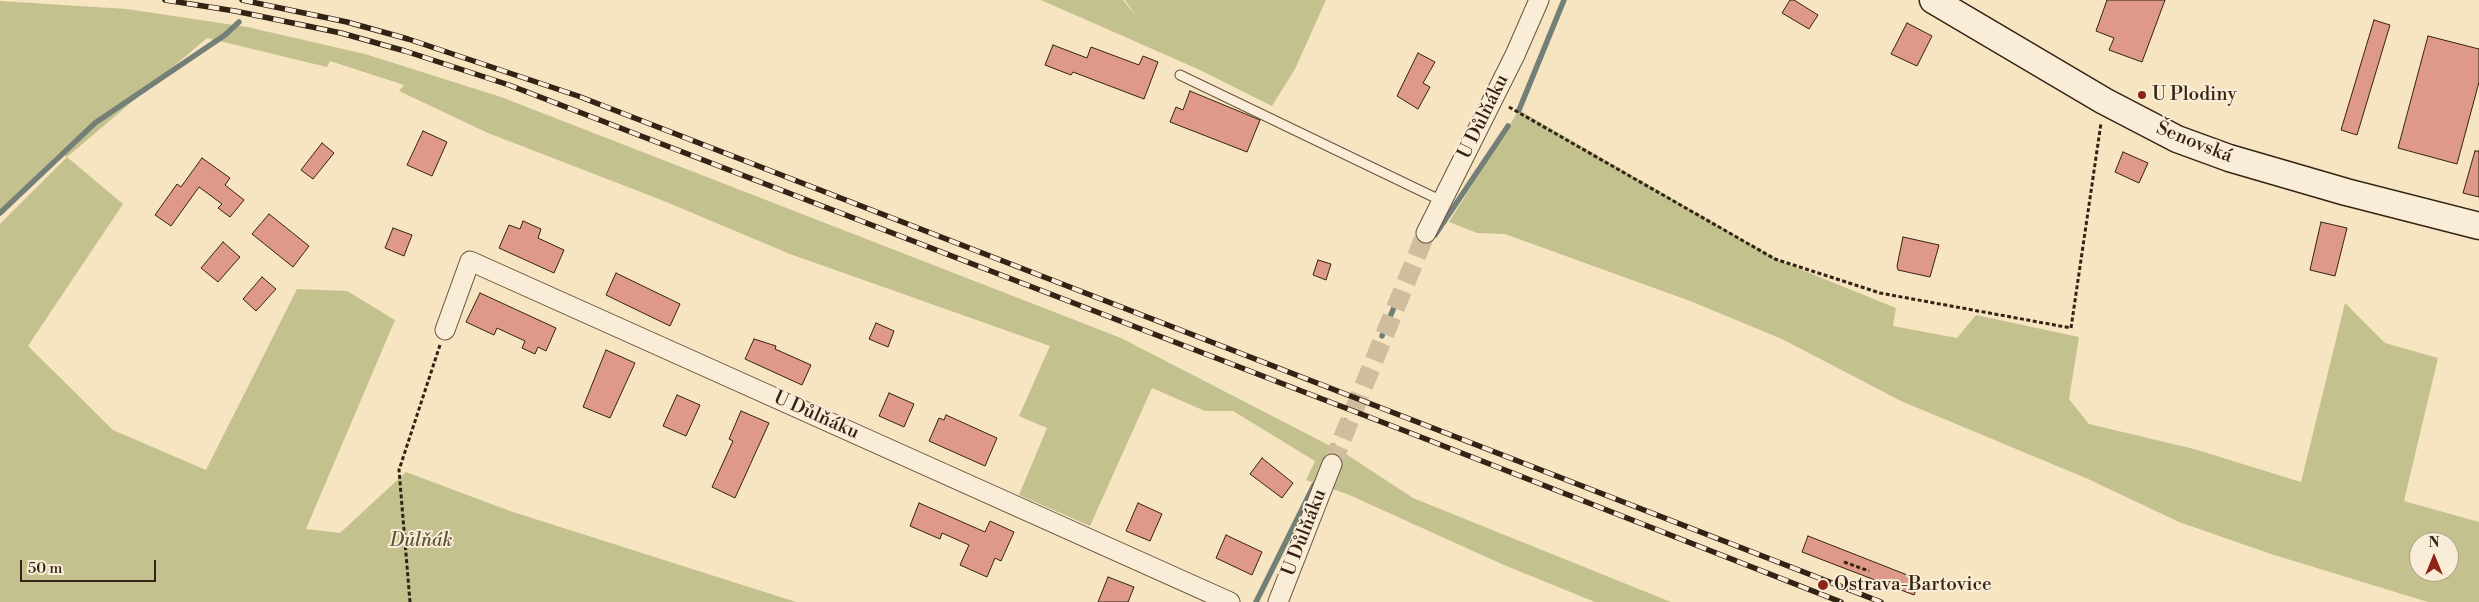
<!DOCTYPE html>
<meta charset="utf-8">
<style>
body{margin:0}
#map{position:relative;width:2479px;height:602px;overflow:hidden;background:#f7e4c1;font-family:"Libre Bodoni",serif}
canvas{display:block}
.north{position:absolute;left:2409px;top:532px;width:50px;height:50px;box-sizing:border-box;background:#faedd7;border:1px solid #aa9c89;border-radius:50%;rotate:0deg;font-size:14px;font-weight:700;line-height:20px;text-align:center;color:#332314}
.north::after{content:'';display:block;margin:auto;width:18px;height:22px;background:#8f2418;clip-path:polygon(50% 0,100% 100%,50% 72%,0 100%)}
.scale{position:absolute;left:20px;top:560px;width:136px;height:22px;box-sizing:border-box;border:2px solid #332314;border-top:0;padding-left:6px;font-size:15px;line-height:18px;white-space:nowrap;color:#332314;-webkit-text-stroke:4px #faedd7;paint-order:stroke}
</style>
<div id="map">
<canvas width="2479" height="602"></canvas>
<div class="north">N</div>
<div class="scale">50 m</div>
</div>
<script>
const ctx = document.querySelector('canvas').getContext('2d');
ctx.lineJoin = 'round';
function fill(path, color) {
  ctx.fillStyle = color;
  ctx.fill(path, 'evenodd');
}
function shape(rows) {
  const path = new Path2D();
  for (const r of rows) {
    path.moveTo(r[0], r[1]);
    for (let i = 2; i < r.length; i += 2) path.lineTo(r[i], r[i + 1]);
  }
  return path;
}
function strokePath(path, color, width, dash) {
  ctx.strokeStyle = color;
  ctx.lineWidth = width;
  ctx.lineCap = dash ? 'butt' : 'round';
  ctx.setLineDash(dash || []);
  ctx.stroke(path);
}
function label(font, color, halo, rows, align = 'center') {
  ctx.font = font + ' "Libre Bodoni",serif';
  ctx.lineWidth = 4;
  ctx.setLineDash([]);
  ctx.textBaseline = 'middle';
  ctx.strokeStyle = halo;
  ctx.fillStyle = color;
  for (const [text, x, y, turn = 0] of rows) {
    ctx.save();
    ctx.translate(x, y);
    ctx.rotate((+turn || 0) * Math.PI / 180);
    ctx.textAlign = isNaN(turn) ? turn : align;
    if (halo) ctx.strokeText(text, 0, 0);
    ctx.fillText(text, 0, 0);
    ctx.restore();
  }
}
fill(shape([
 [1041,0,1123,0,1136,16,1125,0,1326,0,1295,69,1272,106,1200,70],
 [0,1,127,9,247,27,365,54,501,97,1121,338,1346,454,1413,498,1671,602,1595,602,1504,565,1347,494,1306,480,1315,461,1233,411,1205,411,1152,388,1090,526,1019,495,1047,428,1019,416,1050,346,790,254,664,201,488,133,399,91,404,85,330,61,327,67,207,38,67,157,123,204,28,346,113,430,206,470,297,289,347,291,395,320,306,529,340,533,406,472,510,511,796,602,0,602,0,224,67,157,60,152,0,211],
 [1519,110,1780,261,1896,308,1893,326,1957,338,1976,315,2079,337,2069,399,2089,424,2194,449,2301,482,2345,303,2385,343,2438,358,2404,501,2479,522,2479,602,2428,602,2271,554,2179,522,2088,479,1901,401,1782,339,1690,301,1505,234,1477,233,1449,222],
 [2419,542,2449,542,2449,572,2419,572]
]), '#c3c28e');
strokePath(shape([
 [1519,110,1564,0],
 [0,213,95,123,225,35,239,22],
 [1435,235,1508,126],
 [1382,336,1395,305],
 [1343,423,1345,421],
 [1326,461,1333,446],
 [1256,602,1314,485]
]), '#747f78', 5.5);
const building = shape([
 [1790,0,1794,0,1818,15,1809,29,1782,13,1790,0],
 [2107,0,2165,0,2142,62,2109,50,2114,38,2096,31,2107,0],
 [2374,20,2390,25,2357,135,2341,130,2374,20],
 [1907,23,1932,36,1917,66,1891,54,1907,23],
 [2428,36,2479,49,2479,82,2457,164,2398,148,2428,36],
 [1053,45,1087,58,1091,47,1139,65,1143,56,1158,62,1144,99,1073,72,1071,75,1045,65,1053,45],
 [1418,53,1435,62,1423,83,1430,87,1418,109,1397,96,1418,53],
 [1190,91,1260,120,1247,152,1170,122,1176,107,1183,110,1190,91],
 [423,131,447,142,432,176,407,165,423,131],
 [322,143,334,153,313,179,301,170,322,143],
 [2475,151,2479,151,2479,197,2463,193,2475,151],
 [2123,152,2148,163,2139,183,2115,172,2123,152],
 [202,158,230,178,225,185,244,200,230,217,218,208,222,204,199,187,171,226,155,215,177,184,181,187,202,158],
 [269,214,309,246,293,267,252,234,269,214],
 [523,221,541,229,538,238,564,250,554,273,499,248,509,225,520,229,523,221],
 [2321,222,2347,228,2335,276,2310,270,2321,222],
 [393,228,412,235,404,256,385,248,393,228],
 [1903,237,1939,245,1930,277,1898,270,1897,266,1903,237],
 [223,242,240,257,218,282,201,268,223,242],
 [1318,260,1331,264,1326,280,1313,275,1318,260],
 [616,273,680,304,670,326,606,295,616,273],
 [262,277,276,289,256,311,243,299,262,277],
 [480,293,556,328,546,351,538,347,535,354,522,348,525,341,497,328,494,335,466,322,480,293],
 [876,323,894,331,888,347,869,339,876,323],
 [754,339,776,346,775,349,811,365,802,385,745,359,754,339],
 [606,350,635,363,610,418,583,407,606,350],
 [889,393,914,404,904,427,879,416,889,393],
 [677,395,700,405,686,436,663,426,677,395],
 [741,411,769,423,735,498,712,487,733,441,729,439,741,411],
 [946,415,997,438,985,466,929,441,939,418,944,420,946,415],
 [1262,458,1293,483,1282,498,1250,474,1262,458],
 [919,503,985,532,990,521,1014,532,1001,561,995,558,987,577,960,565,969,545,942,533,940,539,910,526,919,503],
 [1138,503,1162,514,1150,541,1126,531,1138,503],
 [1226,535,1262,552,1252,575,1216,558,1226,535],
 [1808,536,1920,580,1914,595,1802,552,1808,536],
 [1108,577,1134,587,1128,602,1098,602,1108,577]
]);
fill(building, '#df9988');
strokePath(building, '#332314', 1);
strokePath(shape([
 [1332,464,1426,233]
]), '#d0bd9e', 19, [19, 9]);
const lane = shape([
 [1180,75,1442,201]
]);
const street = shape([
 [1426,233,1515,55,1539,0],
 [445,330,470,261,1230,602],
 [1278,602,1332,464]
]);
const secondary = shape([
 [1933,0,2104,101,2177,139,2229,158,2346,192,2479,226]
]);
strokePath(lane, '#64533f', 11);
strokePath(street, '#64533f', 21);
strokePath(secondary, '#332314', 29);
strokePath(shape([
 [1509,107,1775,259,1880,293,2071,328,2101,123],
 [1844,562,1869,571],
 [410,602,399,470,440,345]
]), '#332314', 3, [4, 2.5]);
strokePath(lane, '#faedd7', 9);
strokePath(street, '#faedd7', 19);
strokePath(secondary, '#faedd7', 26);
const rail = shape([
 [165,0,235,11,341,33,405,51,509,85,1431,441,1841,602],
 [242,0,347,22,408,39,578,96,1881,602]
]);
strokePath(rail, '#332314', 5.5);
strokePath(rail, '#faedd7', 4, [11]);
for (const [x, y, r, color] of [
 [2142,95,5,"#8f2418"],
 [1823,585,6,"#8f2418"]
]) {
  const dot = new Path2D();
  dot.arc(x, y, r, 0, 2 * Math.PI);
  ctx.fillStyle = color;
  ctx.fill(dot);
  strokePath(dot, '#faedd7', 2);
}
label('19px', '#332314', '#faedd7', [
 ["U Plodiny",2152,95],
 ["Ostrava-Bartovice",1834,585]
], 'left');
label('19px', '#332314', '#faedd7', [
 ["U Důlňáku",1484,117,-64],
 ["Šenovská",2194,143,22],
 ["U Důlňáku",816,416,24],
 ["U Důlňáku",1305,533,-69]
]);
label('italic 19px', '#5e5339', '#faedd7', [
 ["Důlňák",421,541]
]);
</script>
